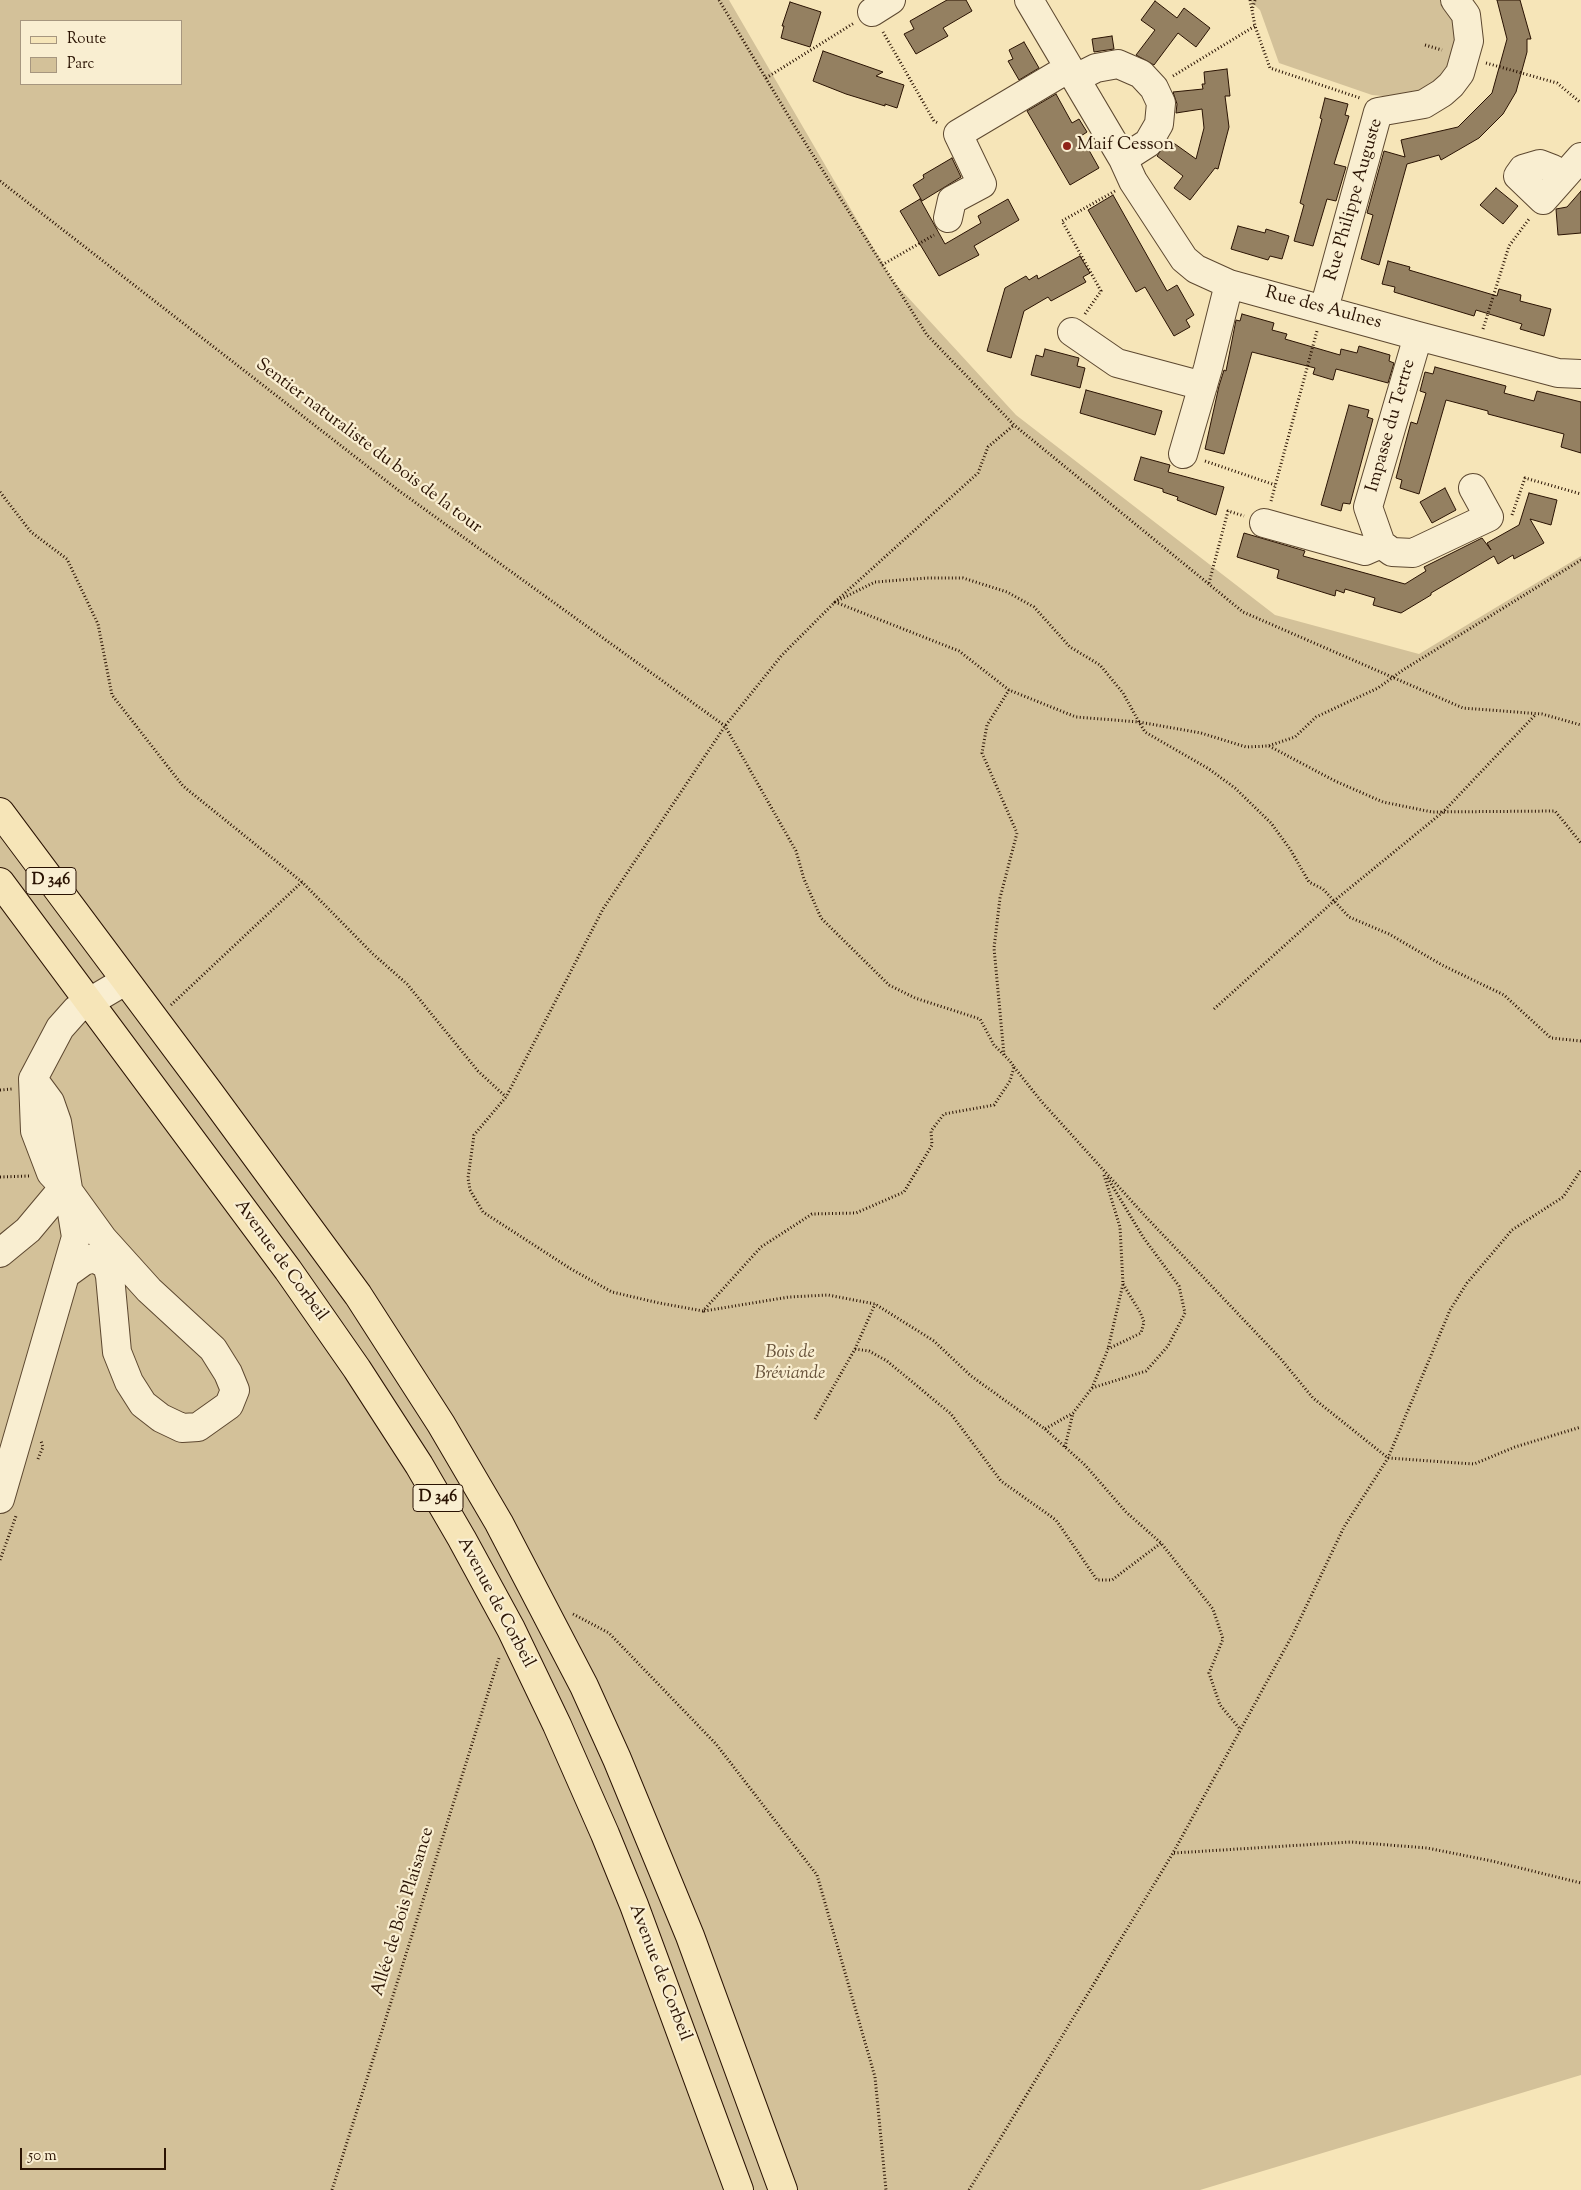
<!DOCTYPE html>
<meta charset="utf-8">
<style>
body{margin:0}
#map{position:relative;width:1581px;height:2190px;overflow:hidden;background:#f6e5b8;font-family:"Sorts Mill Goudy",serif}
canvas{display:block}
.legend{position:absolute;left:20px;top:20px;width:162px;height:65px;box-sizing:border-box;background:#f9eed1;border:1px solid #a6967f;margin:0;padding:6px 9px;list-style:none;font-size:15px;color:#2a1303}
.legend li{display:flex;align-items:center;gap:10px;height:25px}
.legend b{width:25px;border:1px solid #a6967f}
.scale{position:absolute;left:20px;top:2148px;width:146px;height:22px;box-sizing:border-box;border:2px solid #2a1303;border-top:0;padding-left:6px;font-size:15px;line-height:18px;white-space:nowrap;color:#2a1303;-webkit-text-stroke:4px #f9eed1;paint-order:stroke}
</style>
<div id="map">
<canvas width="1581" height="2190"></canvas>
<ul class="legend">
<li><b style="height:6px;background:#f6e5b8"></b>Route</li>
<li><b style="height:14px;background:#d3c199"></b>Parc</li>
</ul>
<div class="scale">50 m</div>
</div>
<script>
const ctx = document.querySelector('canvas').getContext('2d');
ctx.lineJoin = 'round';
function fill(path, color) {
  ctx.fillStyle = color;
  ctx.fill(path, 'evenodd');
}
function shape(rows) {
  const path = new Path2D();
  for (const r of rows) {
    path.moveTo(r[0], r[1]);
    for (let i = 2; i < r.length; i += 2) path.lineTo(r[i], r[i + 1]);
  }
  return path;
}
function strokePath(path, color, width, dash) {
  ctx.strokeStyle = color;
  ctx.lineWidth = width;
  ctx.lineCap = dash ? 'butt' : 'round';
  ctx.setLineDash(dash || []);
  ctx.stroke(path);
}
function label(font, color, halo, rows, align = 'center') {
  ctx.font = font + ' "Sorts Mill Goudy",serif';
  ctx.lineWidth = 4.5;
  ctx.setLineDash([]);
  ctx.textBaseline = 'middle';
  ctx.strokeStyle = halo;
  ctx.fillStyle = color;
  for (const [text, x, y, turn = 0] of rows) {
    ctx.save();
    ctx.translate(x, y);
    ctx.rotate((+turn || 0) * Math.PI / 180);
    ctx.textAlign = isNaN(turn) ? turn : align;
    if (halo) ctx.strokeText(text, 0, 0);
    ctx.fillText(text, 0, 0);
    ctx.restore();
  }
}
fill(shape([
 [0,0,729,0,892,280,1016,415,1275,615,1419,654,1581,556,1581,2075,1200,2190,0,2190],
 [21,21,181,21,181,84,21,84],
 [1249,0,1443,0,1457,26,1455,58,1443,77,1405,98,1372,95,1279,63,1260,10]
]), '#d3c199');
const building = shape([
 [947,0,966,0,972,11,943,28,948,36,916,54,904,34,914,29,910,21,947,0],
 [1497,0,1520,0,1531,39,1527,39,1527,52,1516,92,1503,114,1479,138,1441,160,1439,155,1407,164,1379,265,1361,259,1373,215,1367,213,1384,151,1405,157,1401,140,1458,127,1492,93,1507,39,1497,0],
 [1155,1,1177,18,1184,8,1210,28,1196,47,1178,33,1154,65,1136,55,1155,30,1141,20,1155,1],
 [790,2,821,12,810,47,781,38,784,26,782,26,790,2],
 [1112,36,1114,49,1094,52,1092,39,1112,36],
 [1024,42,1039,68,1019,80,1008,61,1013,59,1009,50,1024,42],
 [823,51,883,72,876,76,904,85,897,108,885,104,885,106,846,94,813,81,823,51],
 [1227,69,1230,96,1225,96,1229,127,1218,169,1215,168,1190,200,1174,188,1183,176,1157,156,1168,139,1196,159,1204,128,1202,109,1176,113,1177,104,1173,92,1203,89,1202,84,1205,84,1204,72,1227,69],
 [1056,94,1072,123,1079,119,1087,132,1081,136,1099,168,1070,185,1027,111,1056,94],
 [1325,98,1348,104,1345,115,1349,116,1334,164,1346,167,1336,201,1327,199,1313,246,1294,241,1304,205,1300,203,1322,119,1320,118,1325,98],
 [952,158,961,177,922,201,913,185,924,178,923,175,952,158],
 [1496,188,1518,206,1503,224,1480,205,1496,188],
 [1581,191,1581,233,1558,235,1556,209,1567,207,1581,191],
 [1113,195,1167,291,1177,285,1194,315,1186,320,1190,327,1174,336,1145,287,1136,292,1088,210,1113,195],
 [920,199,945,244,981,223,978,216,1008,199,1019,220,974,246,979,255,939,276,900,211,920,199],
 [1238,226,1265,233,1266,229,1289,236,1282,259,1270,256,1268,260,1231,249,1238,226],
 [1080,256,1090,273,1083,277,1086,282,1051,301,1048,297,1024,311,1011,358,987,351,1005,288,1026,276,1029,280,1037,275,1038,279,1080,256],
 [1388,261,1410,267,1409,270,1497,296,1499,289,1521,295,1520,301,1551,309,1544,336,1520,329,1522,324,1476,310,1474,316,1394,292,1395,287,1382,284,1388,261],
 [1242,314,1274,323,1272,330,1287,334,1285,339,1340,355,1341,349,1357,353,1359,346,1390,355,1389,361,1394,363,1388,383,1336,369,1333,380,1313,374,1315,368,1252,352,1224,454,1205,449,1219,386,1224,370,1226,371,1236,320,1240,321,1242,314],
 [1045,349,1079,358,1077,366,1085,368,1080,388,1031,375,1036,355,1043,357,1045,349],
 [1435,367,1506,386,1504,393,1534,401,1537,391,1581,402,1581,453,1561,447,1564,434,1488,414,1488,411,1446,400,1419,494,1400,488,1402,480,1396,478,1411,422,1417,424,1426,393,1420,391,1425,372,1433,374,1435,367],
 [1086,390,1162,411,1155,435,1080,413,1086,390],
 [1349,405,1369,410,1367,417,1373,419,1350,504,1343,503,1341,511,1321,505,1349,405],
 [1141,457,1170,465,1168,472,1224,487,1216,515,1177,500,1178,497,1163,492,1163,489,1134,480,1141,457],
 [1445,488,1456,510,1432,523,1420,502,1445,488],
 [1529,493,1557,500,1551,525,1530,519,1544,543,1514,559,1513,555,1498,564,1494,556,1431,593,1431,595,1401,613,1373,605,1375,598,1345,589,1344,593,1336,590,1335,596,1277,578,1279,570,1237,557,1244,533,1305,551,1303,556,1405,584,1426,571,1424,567,1482,538,1491,550,1487,543,1519,525,1529,493]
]);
fill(building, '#948061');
strokePath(building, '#2a1303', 1);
const minor = shape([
 [1029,0,1123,159,1133,181,1184,259,1196,269,1229,284,1418,336,1558,373,1581,374],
 [872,12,891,0],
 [1076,78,1096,68,1118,64,1141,74,1154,88,1161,103,1159,124,1148,143,1123,159],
 [1562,178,1553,169,1540,164,1523,169,1518,176,1543,200,1581,157],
 [948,218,952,200,982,184,958,134,1069,68],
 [1324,309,1378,112,1424,104,1442,93,1451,85,1460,73,1469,41,1466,15,1455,0],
 [1072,332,1117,363,1203,386],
 [1418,336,1368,507,1381,544,1392,552,1413,553,1489,517,1473,488],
 [1183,454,1208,368,1229,284],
 [1264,523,1365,551,1381,544],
 [0,1253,28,1230,64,1187],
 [66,1274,84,1261,94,1258,107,1265,110,1276,117,1352,129,1382,143,1404,161,1418,182,1428,198,1427,229,1405,235,1390,228,1373,213,1349,149,1290,103,1239,69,1192,51,1173,35,1131,33,1079,60,1028,76,1010,125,981],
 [0,1499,76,1237,57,1122,50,1102,33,1079]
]);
const major = shape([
 [0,812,209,1092,358,1295,441,1424,499,1523,584,1686,617,1759,690,1936,783,2190],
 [0,882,288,1270,357,1369,419,1465,462,1539,511,1629,557,1725,605,1834,634,1905,739,2190]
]);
strokePath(minor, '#5d4830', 30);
strokePath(major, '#2a1303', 30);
strokePath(shape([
 [719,0,792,122,927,335,1014,425,1243,612,1463,708,1542,714,1581,725],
 [1250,0,1252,10],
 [1255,0,1252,10,1255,26,1270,68,1360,98],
 [883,32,934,121,938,123],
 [1425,45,1442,50],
 [1486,63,1557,83,1581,103],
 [1173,76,1255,26],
 [766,78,854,23],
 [0,181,398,490,725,726,796,851,804,879,821,918,889,985,915,998,980,1019,994,1045,1010,1061,1014,1067,1010,1081,994,1105,944,1114,931,1131,932,1145,904,1192,856,1213,812,1214,761,1247,703,1311,659,1303,612,1292,571,1269,483,1212,470,1190,468,1178,474,1135,506,1097,603,909,725,726,782,655,835,602,978,473,988,447,1014,425],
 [882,265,934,235],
 [1085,314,1101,291,1062,221,1115,191],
 [1483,329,1509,246,1529,219],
 [1205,461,1275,485],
 [0,492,31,532,67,559,98,624,112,695,183,786,302,882,373,954,407,984,478,1071,506,1097],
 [1271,501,1317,331],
 [1512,515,1525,478,1581,494],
 [1581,560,1403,670,1378,688,1316,717,1295,737,1268,746,1246,747,1201,733,1139,722,1076,717,1009,690,959,651,835,602,875,582,927,578,963,578,1007,592,1034,607,1070,647,1100,665,1123,693,1139,722,1145,732,1209,769,1235,788,1271,823,1290,849,1309,882,1323,889,1349,917,1389,934,1442,965,1504,995,1551,1038,1581,1041],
 [1209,583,1228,511,1244,516],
 [1269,746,1335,781,1383,802,1432,812,1555,811,1581,843],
 [171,1005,302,882],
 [1214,1009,1334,901,1443,812,1536,714],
 [1004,1055,994,948,1000,898,1017,833,982,753,987,725,1009,690],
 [1014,1067,1041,1101,1146,1217,1280,1358,1313,1398,1388,1458,1474,1464,1515,1447,1581,1427],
 [0,1090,12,1089],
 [1104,1175,1120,1227,1123,1284,1108,1349],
 [0,1177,29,1176],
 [704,1311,789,1297,828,1295,875,1304,934,1341,971,1376,1045,1429,1073,1413,1092,1388,1108,1349,1141,1333,1144,1322,1140,1312,1123,1284],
 [855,1349,869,1351,887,1361,951,1414,1001,1481,1056,1520,1097,1580,1112,1580,1161,1543],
 [1092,1388,1146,1371,1168,1346,1185,1313,1179,1286,1143,1237,1107,1177],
 [815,1419,855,1349,875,1304],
 [1045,1429,1085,1465,1126,1512,1161,1543,1213,1609,1223,1639,1209,1673,1220,1705,1240,1729],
 [1065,1447,1073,1413],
 [38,1459,43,1447,41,1441],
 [0,1560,16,1516],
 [573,1614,609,1633,716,1744,817,1875,875,2077,886,2190],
 [1174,1853,1351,1842,1427,1848,1492,1861,1581,1883],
 [332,2190,499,1658],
 [969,2190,1173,1853,1293,1634,1344,1527,1388,1458,1450,1310,1467,1283,1512,1230,1563,1197,1581,1170]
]), '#2a1303', 3, [1, 2.5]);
strokePath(minor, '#f9eed1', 28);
strokePath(major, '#f6e5b8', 28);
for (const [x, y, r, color] of [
 [1067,146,5,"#8f2418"]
]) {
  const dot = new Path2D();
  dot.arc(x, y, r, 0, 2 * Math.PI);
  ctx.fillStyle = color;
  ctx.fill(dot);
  strokePath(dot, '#f9eed1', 2);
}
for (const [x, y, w] of [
 [51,881,50],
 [438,1498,50]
]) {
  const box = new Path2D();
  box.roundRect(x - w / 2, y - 13.5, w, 27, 4);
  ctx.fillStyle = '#f9eed1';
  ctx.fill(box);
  strokePath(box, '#2a1303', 1);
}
label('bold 16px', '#2a1303', null, [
 ["D 346",51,881],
 ["D 346",438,1498]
]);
label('18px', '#2a1303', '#f9eed1', [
 ["Maif Cesson",1077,146]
], 'left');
label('18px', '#2a1303', '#f9eed1', [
 ["Rue Philippe Auguste",1355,200,-74],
 ["Rue des Aulnes",1323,309,15],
 ["Impasse du Tertre",1392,426,-74],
 ["Sentier naturaliste du bois de la tour",368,447,37],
 ["Avenue de Corbeil",280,1261,54],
 ["Avenue de Corbeil",495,1603,62],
 ["Allée de Bois Plaisance",404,1912,-73],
 ["Avenue de Corbeil",659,1973,69]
]);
label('italic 18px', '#655038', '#f9eed1', [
 ["Bois de",790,1354],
 ["Bréviande",790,1375]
]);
</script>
